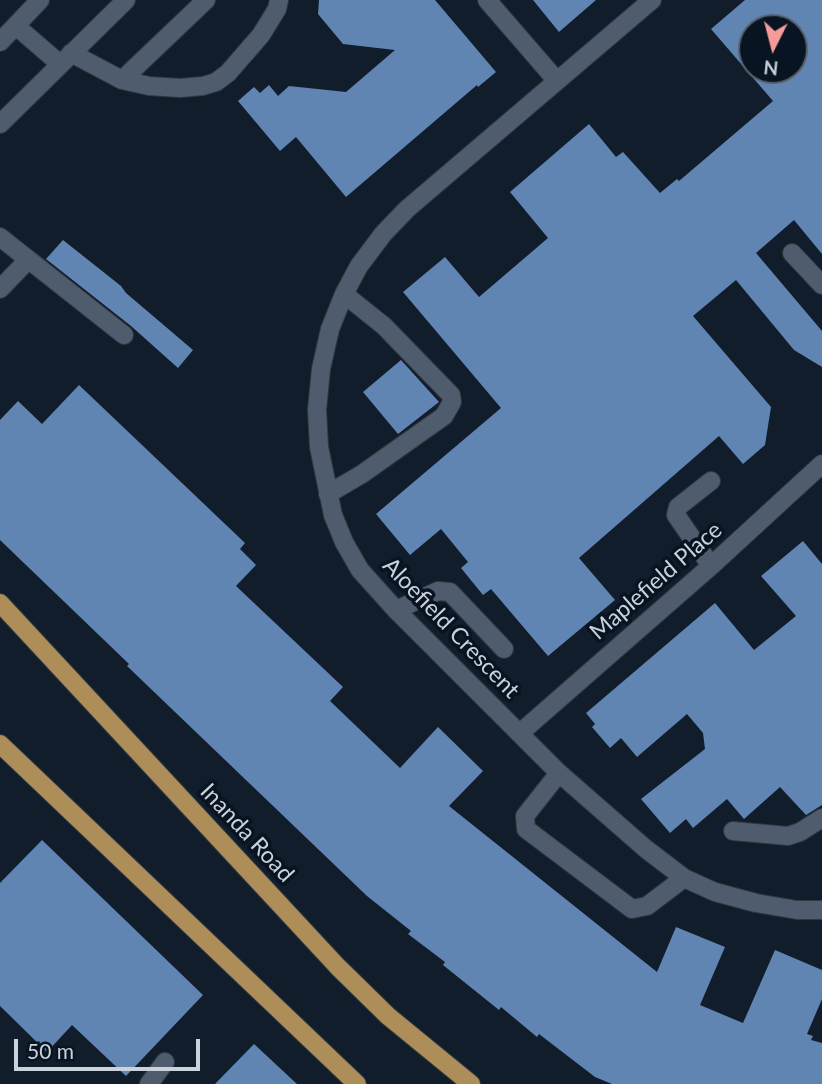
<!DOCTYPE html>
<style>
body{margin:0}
#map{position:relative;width:822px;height:1084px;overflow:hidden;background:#121d2c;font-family:Lato,sans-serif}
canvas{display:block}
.north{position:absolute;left:738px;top:14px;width:70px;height:70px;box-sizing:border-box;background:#091422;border:2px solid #56606c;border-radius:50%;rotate:186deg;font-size:19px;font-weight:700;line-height:28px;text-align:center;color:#cad2dc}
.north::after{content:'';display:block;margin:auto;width:24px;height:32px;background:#f59b98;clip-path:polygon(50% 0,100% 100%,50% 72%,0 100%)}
.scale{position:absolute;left:14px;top:1039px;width:186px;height:32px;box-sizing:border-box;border:4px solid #cad2dc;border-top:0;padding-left:9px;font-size:21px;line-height:24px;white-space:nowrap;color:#cad2dc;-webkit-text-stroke:5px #091422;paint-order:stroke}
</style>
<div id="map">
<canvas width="822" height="1084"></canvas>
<div class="north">N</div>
<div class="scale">50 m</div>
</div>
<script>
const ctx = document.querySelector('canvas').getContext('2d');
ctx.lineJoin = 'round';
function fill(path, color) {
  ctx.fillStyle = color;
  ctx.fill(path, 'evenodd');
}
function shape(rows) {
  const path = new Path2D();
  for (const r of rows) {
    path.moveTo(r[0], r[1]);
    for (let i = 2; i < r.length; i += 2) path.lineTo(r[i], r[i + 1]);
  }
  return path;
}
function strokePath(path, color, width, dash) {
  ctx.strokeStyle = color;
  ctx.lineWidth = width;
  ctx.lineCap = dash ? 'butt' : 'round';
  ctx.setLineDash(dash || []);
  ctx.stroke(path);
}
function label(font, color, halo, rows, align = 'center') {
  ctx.font = font + ' Lato,sans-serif';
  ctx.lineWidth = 7;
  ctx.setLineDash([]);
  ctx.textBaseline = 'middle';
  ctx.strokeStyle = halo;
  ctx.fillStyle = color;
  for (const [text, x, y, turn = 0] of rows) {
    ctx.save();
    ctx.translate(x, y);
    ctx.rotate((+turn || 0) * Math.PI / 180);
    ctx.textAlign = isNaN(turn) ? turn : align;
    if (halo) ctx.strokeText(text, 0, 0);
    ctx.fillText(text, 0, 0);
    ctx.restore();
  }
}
fill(shape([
 [319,0,435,0,496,72,478,87,477,85,346,197,296,137,280,151,238,101,254,87,260,93,269,85,278,96,289,86,346,92,395,50,343,44,318,14],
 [533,0,596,0,559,32],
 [745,0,822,0,822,254,794,220,756,253,822,331,822,367,794,350,736,280,693,316,771,407,765,445,743,464,719,436,579,558,615,600,548,656,491,589,483,595,461,568,468,562,441,529,410,555,376,514,501,408,403,292,445,257,479,297,548,238,510,192,589,124,616,157,623,152,660,193,677,179,679,181,773,101,711,29],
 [752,28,794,28,794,70,752,70],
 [63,240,121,286,126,293,193,350,178,368,131,326,46,259],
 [401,360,439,402,398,434,363,392],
 [79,385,245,543,240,549,256,565,236,586,343,687,330,701,400,768,438,727,483,771,449,806,657,972,676,927,725,947,700,1005,743,1023,775,950,822,970,822,999,807,1034,813,1036,811,1040,822,1043,822,1084,612,1084,595,1077,539,1034,537,1037,501,1007,499,1010,443,965,445,962,408,934,411,931,367,896,127,666,129,664,0,540,0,420,18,401,42,424],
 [803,541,822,564,822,805,806,815,780,787,744,819,727,799,693,828,686,819,670,833,641,799,705,749,703,733,687,714,637,757,621,738,610,748,592,727,595,724,586,713,715,603,754,650,796,616,761,576],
 [42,840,203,995,126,1076,72,1025,47,1052,0,1006,0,883],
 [254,1044,297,1084,215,1084]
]), '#6085b3');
const minor = shape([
 [487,0,557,81],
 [652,0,407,209,383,234,359,266,344,294,330,329,321,369,317,410,319,447,333,515,344,542,360,570,396,610,559,773,646,849,684,878,715,892,756,903,797,910,822,910],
 [16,26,60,64],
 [0,42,40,0],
 [71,53,122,80,149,86,180,88,203,86,216,82,228,73,261,35,277,9,279,0],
 [122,80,206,0],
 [0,124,126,0],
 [0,237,124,335],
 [792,253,822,285],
 [0,289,28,260],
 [711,481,678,507,676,515,711,566],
 [328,494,362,474,444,416,452,402,451,395,384,326,344,294],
 [396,610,438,591,450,592,504,649],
 [520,733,711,566,822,464],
 [559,773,525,816,526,829,632,909,647,906,684,878],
 [733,831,788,836,800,832,822,818],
 [149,1084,165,1062]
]);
const major = shape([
 [0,603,338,967,388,1016,471,1084],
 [0,744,357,1084]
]);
strokePath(minor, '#313844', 20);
strokePath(major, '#313844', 20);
strokePath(minor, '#4f5c6e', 18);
strokePath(major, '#ad8d58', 18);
label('23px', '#cad2dc', '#091422', [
 ["Maplefield Place",656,581,-41],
 ["Aloefield Crescent",451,628,46],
 ["Inanda Road",247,833,47]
]);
</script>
